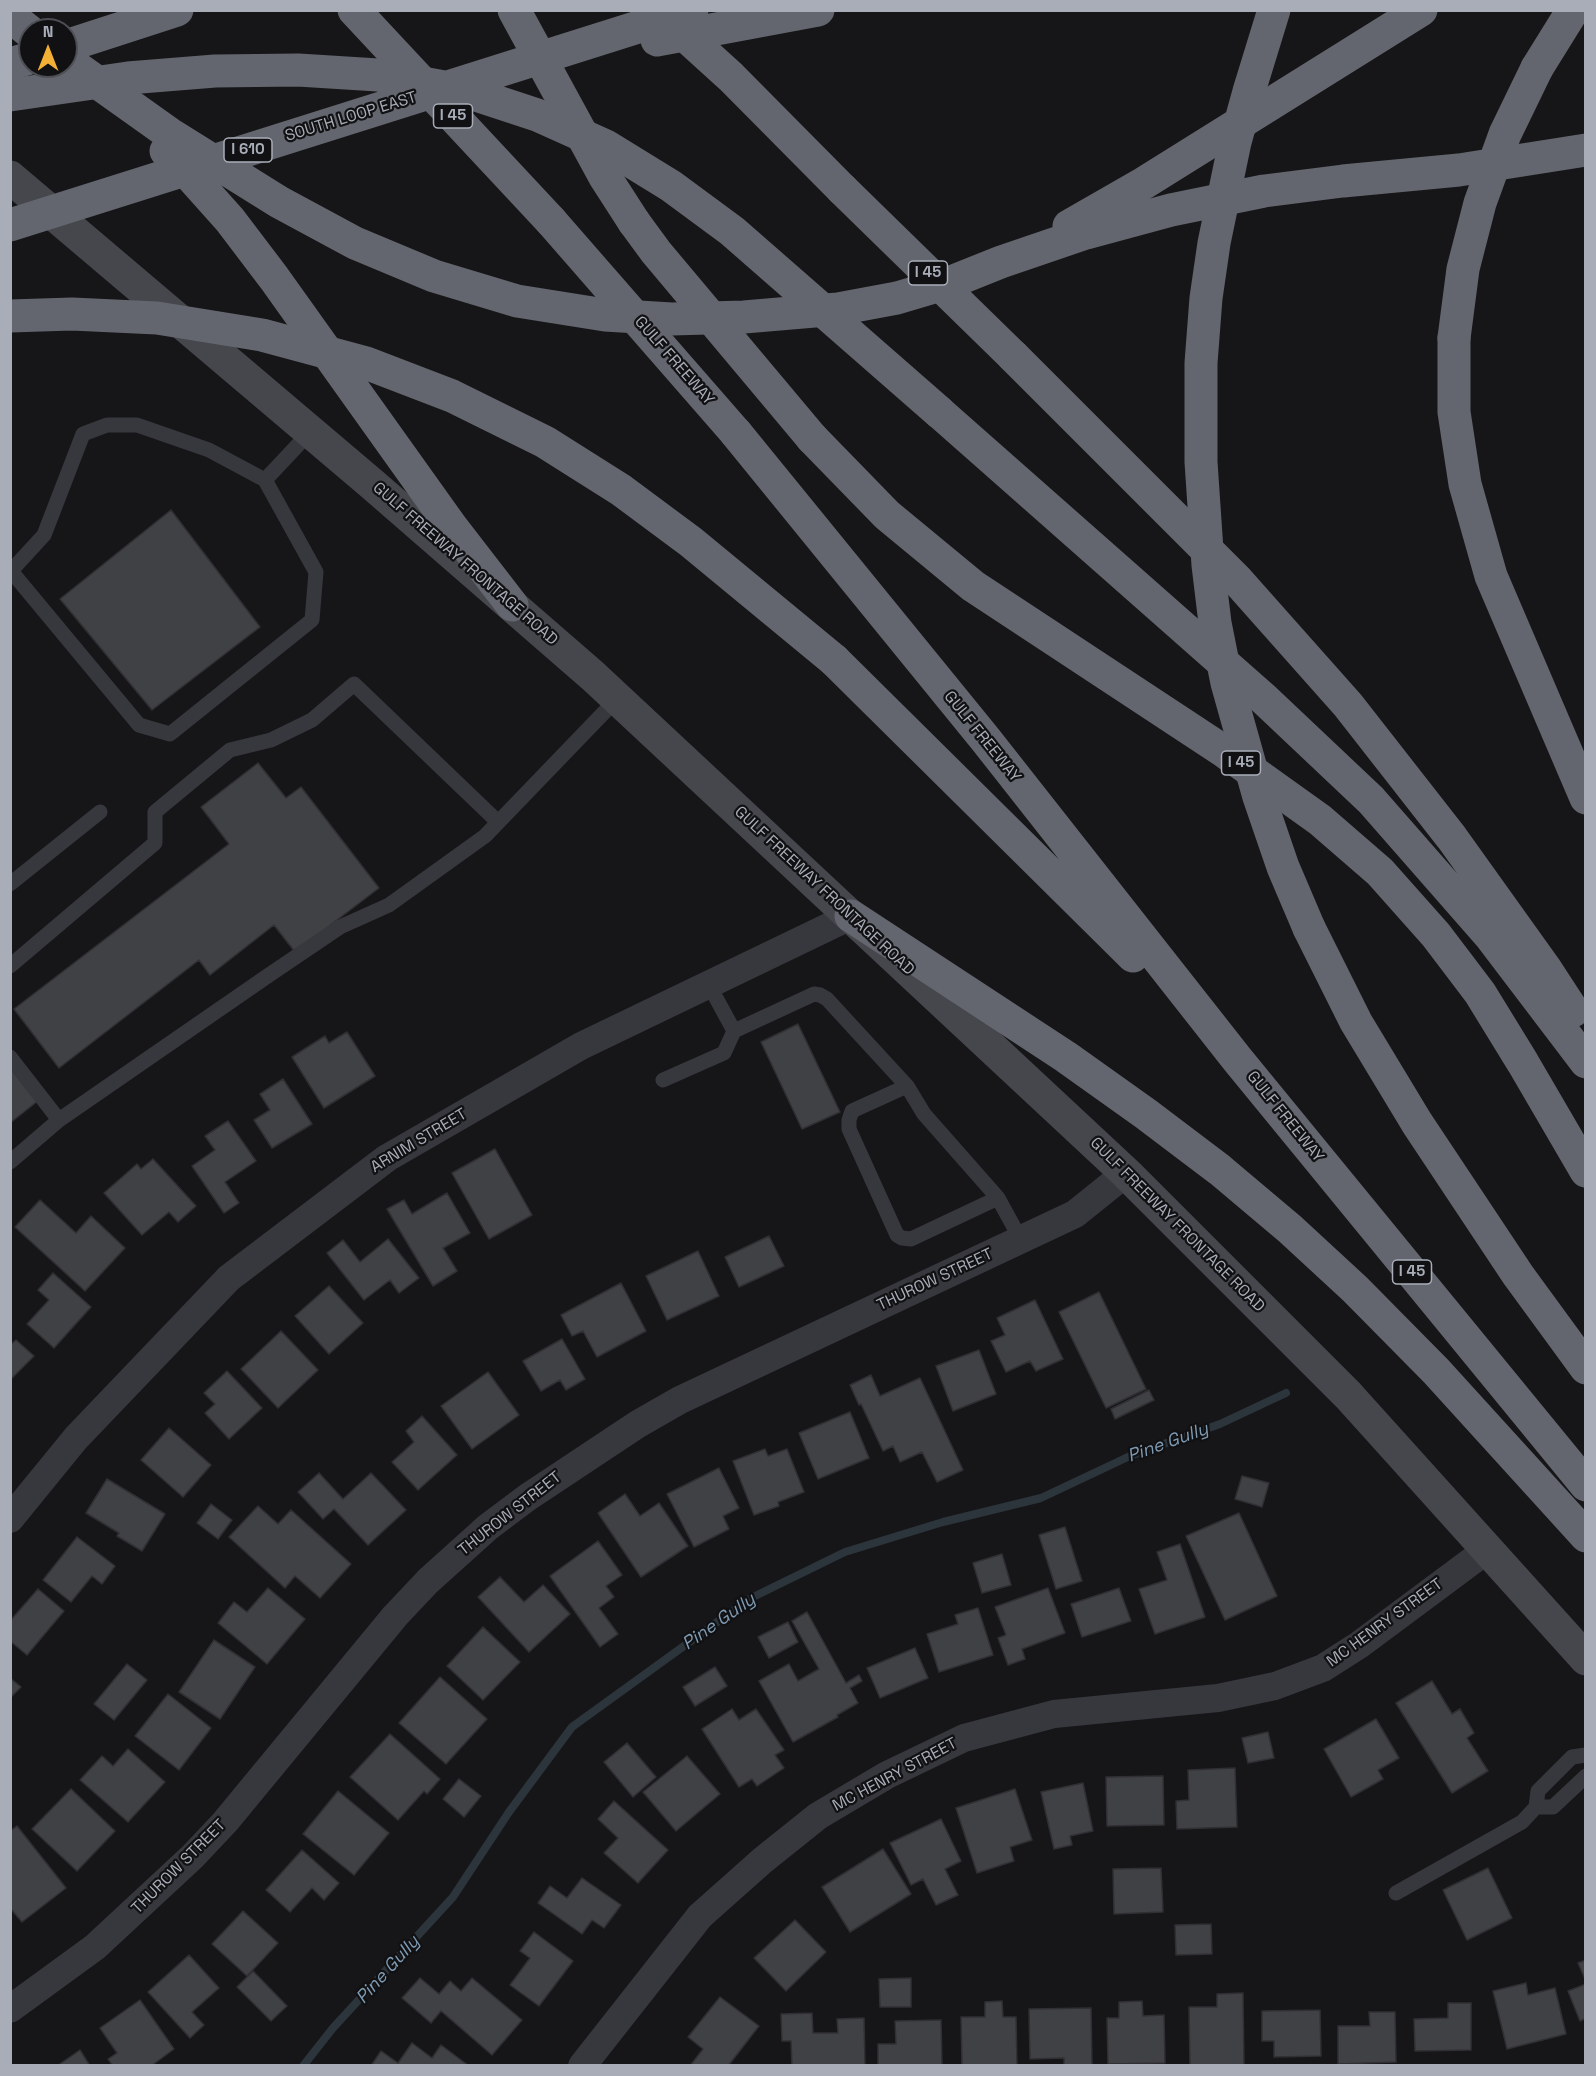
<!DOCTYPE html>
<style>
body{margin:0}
#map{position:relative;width:1596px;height:2076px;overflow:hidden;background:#161618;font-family:"Space Grotesk",sans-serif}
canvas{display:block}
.frame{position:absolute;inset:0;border:12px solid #a8adb8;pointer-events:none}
.north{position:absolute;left:18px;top:18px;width:60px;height:60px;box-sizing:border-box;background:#111113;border:2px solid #4d4f55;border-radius:50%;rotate:0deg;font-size:16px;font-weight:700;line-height:24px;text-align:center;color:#a8adb8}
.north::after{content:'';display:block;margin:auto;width:21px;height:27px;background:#f2b134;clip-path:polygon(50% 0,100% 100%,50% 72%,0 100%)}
</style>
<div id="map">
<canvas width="1596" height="2076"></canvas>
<div class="frame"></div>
<div class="north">N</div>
</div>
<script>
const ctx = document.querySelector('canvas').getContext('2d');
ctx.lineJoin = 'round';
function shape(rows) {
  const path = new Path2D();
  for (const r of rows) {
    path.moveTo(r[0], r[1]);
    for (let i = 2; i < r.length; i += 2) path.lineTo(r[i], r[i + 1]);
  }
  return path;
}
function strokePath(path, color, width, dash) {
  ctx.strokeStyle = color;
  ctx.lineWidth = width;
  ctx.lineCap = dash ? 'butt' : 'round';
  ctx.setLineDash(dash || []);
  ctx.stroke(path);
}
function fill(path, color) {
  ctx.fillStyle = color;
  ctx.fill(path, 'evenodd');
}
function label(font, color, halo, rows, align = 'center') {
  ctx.font = font + ' "Space Grotesk",sans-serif';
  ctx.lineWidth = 4.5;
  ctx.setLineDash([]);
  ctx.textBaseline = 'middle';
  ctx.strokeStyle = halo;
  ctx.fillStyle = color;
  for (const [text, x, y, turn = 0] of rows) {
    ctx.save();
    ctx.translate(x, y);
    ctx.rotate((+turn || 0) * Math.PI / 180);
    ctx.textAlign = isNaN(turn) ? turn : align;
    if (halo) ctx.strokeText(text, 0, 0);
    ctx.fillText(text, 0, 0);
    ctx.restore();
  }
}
strokePath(shape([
 [303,2066,333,2028,453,1897,509,1812,572,1727,749,1599,845,1552,943,1522,1041,1498,1130,1456,1220,1424,1286,1393]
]), '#2c353c', 8);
const building = shape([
 [171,510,260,627,152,710,60,599,171,510],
 [258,763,286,798,301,787,379,888,295,952,274,925,210,975,199,960,59,1068,14,1009,229,844,201,807,258,763],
 [798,1024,840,1112,802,1129,761,1042,798,1024],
 [347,1032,375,1076,324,1108,292,1057,325,1036,329,1043,347,1032],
 [10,1066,39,1100,10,1123,10,1066],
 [283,1079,312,1124,272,1148,254,1120,270,1110,260,1094,283,1079],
 [228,1121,256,1161,225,1182,239,1203,224,1213,192,1166,215,1150,205,1136,228,1121],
 [495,1149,532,1215,489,1239,452,1173,495,1149],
 [153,1159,196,1206,178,1222,169,1212,142,1235,104,1193,137,1164,141,1169,153,1159],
 [447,1193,470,1233,443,1248,457,1271,433,1286,387,1209,404,1200,412,1214,447,1193],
 [40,1200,76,1233,91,1216,125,1248,85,1291,15,1227,40,1200],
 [769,1236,784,1266,739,1287,725,1257,769,1236],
 [388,1239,419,1278,399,1293,390,1280,364,1300,327,1253,343,1240,360,1262,388,1239],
 [698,1251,719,1296,667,1320,646,1276,698,1251],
 [53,1273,91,1307,54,1348,27,1324,49,1300,38,1290,53,1273],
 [621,1283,646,1331,597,1357,583,1331,572,1336,561,1315,621,1283],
 [329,1286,363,1323,329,1354,295,1316,329,1286],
 [1099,1292,1146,1389,1106,1408,1059,1312,1099,1292],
 [1035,1300,1063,1359,1036,1371,1030,1361,1006,1372,991,1341,1005,1335,997,1318,1035,1300],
 [281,1331,318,1370,278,1408,241,1369,281,1331],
 [562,1339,585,1379,566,1390,560,1380,541,1391,523,1361,562,1339],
 [16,1340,34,1356,10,1380,10,1345,16,1340],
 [979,1350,996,1394,953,1411,936,1366,979,1350],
 [227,1371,262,1408,229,1439,205,1413,215,1404,204,1393,227,1371],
 [488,1372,519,1415,472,1449,441,1406,488,1372],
 [871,1375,880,1396,920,1378,963,1470,937,1482,922,1452,900,1462,893,1446,883,1451,861,1404,859,1405,850,1385,871,1375],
 [1149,1390,1154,1400,1115,1419,1111,1409,1149,1390],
 [850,1412,869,1458,818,1479,799,1433,850,1412],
 [422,1416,457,1455,418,1490,392,1462,414,1442,406,1431,422,1416],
 [169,1428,211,1465,183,1497,141,1460,169,1428],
 [765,1449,768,1456,787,1449,804,1492,778,1502,779,1506,754,1515,733,1461,765,1449],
 [719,1468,739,1508,723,1516,729,1529,694,1547,667,1494,719,1468],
 [319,1473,343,1499,371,1473,406,1510,368,1545,334,1509,323,1519,298,1492,319,1473],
 [1242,1476,1269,1483,1262,1507,1235,1499,1242,1476],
 [107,1479,165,1514,142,1551,117,1536,119,1533,86,1513,107,1479],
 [625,1494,640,1516,659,1503,688,1546,641,1577,598,1513,625,1494],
 [211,1504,232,1520,218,1539,197,1523,211,1504],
 [258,1506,278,1524,291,1510,351,1564,320,1598,295,1576,285,1588,229,1537,258,1506],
 [1239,1513,1277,1596,1225,1620,1186,1536,1239,1513],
 [1065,1527,1082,1581,1056,1589,1039,1535,1065,1527],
 [77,1537,115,1566,102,1584,92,1576,71,1602,43,1580,77,1537],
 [598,1541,622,1575,606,1586,614,1597,599,1608,618,1634,600,1647,550,1576,598,1541],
 [1180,1544,1205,1617,1155,1634,1139,1589,1167,1580,1157,1552,1180,1544],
 [1002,1554,1011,1585,982,1593,973,1563,1002,1554],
 [500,1577,524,1602,543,1585,570,1614,529,1652,478,1597,500,1577],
 [268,1588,305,1619,267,1664,218,1623,234,1602,247,1612,268,1588],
 [1048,1588,1065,1633,1022,1649,1025,1659,1008,1665,998,1638,1006,1635,995,1607,1048,1588],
 [1119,1588,1131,1621,1082,1637,1071,1604,1119,1588],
 [38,1589,64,1611,27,1655,10,1641,10,1621,38,1589],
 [978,1608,993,1655,939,1672,927,1634,958,1624,955,1615,978,1608],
 [807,1612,846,1683,859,1675,862,1681,850,1688,858,1703,837,1715,838,1717,793,1742,759,1681,789,1664,798,1681,819,1669,792,1621,807,1612],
 [788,1622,798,1642,769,1658,758,1637,788,1622],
 [483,1627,520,1662,483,1700,447,1666,483,1627],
 [214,1640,255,1667,220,1719,179,1692,214,1640],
 [915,1648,928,1678,880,1698,867,1668,915,1648],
 [127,1664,147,1680,114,1720,94,1704,127,1664],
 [715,1667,727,1686,695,1706,683,1687,715,1667],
 [440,1677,487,1719,446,1764,399,1723,440,1677],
 [10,1678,21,1687,10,1698,10,1678],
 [1432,1681,1452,1714,1460,1709,1474,1733,1467,1738,1488,1771,1452,1793,1396,1703,1432,1681],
 [168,1694,211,1728,179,1770,135,1736,168,1694],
 [732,1709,739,1720,756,1709,784,1750,775,1755,784,1768,757,1786,752,1779,739,1787,702,1729,732,1709],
 [1376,1719,1399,1758,1378,1770,1383,1779,1351,1797,1324,1749,1376,1719],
 [1268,1732,1274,1758,1248,1763,1242,1738,1268,1732],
 [390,1734,440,1779,427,1794,424,1791,398,1820,350,1777,390,1734],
 [627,1743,656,1777,633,1797,604,1762,627,1743],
 [128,1749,165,1782,128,1822,80,1780,102,1756,113,1766,128,1749],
 [687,1756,720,1794,676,1831,643,1792,687,1756],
 [1235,1768,1237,1827,1177,1829,1176,1801,1189,1800,1188,1770,1235,1768],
 [1163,1776,1164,1825,1107,1826,1106,1777,1163,1776],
 [459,1779,481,1796,464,1817,443,1799,459,1779],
 [1083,1783,1093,1831,1070,1836,1072,1845,1054,1849,1041,1792,1083,1783],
 [71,1789,115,1831,77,1871,32,1829,71,1789],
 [1015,1789,1032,1840,1010,1847,1014,1861,977,1873,956,1808,1015,1789],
 [338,1791,389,1833,354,1875,303,1834,338,1791],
 [614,1801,668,1850,638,1883,604,1853,618,1838,598,1819,614,1801],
 [941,1819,961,1861,945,1869,958,1895,936,1905,923,1879,911,1885,890,1843,941,1819],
 [17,1826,66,1888,22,1922,10,1908,10,1831,17,1826],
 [883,1849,911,1894,850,1932,822,1887,883,1849],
 [302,1850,339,1883,324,1900,312,1888,290,1912,266,1890,302,1850],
 [1161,1868,1163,1912,1114,1914,1113,1869,1161,1868],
 [1488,1868,1512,1918,1467,1940,1443,1890,1488,1868],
 [582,1878,621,1905,604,1928,592,1920,582,1934,538,1903,550,1886,567,1898,582,1878],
 [243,1911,278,1943,247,1976,212,1944,243,1911],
 [795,1920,826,1952,786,1991,754,1958,795,1920],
 [1211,1924,1212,1954,1176,1955,1175,1925,1211,1924],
 [534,1932,573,1961,539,2006,510,1985,530,1958,520,1951,534,1932],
 [189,1955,219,1988,192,2012,204,2025,190,2038,148,1992,189,1955],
 [1586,1960,1586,1981,1578,1963,1586,1960],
 [253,1971,287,2006,271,2021,237,1987,253,1971],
 [420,1978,439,1994,450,1981,461,1991,472,1978,522,2020,492,2055,441,2011,431,2023,402,1998,420,1978],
 [911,1978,911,2007,880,2007,879,1979,911,1978],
 [1526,1983,1528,1995,1555,1988,1566,2034,1507,2049,1493,1991,1526,1983],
 [1586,1984,1586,2018,1580,2021,1568,1991,1586,1984],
 [1243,1993,1244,2065,1190,2066,1189,2007,1217,2007,1217,1994,1243,1993],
 [720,1997,759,2026,728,2066,690,2066,703,2049,688,2037,720,1997],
 [140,2000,174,2049,151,2066,113,2066,108,2059,117,2053,100,2028,140,2000],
 [1002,2001,1003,2017,1016,2017,1017,2066,962,2066,961,2017,985,2017,985,2002,1002,2001],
 [1142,2001,1143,2016,1164,2015,1165,2063,1108,2064,1107,2018,1119,2018,1119,2002,1142,2001],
 [1448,2003,1471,2003,1471,2050,1415,2051,1414,2019,1448,2018,1448,2003],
 [1091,2008,1092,2066,1064,2066,1064,2058,1030,2059,1029,2009,1091,2008],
 [1320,2010,1321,2056,1274,2057,1274,2041,1262,2041,1262,2011,1320,2010],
 [1369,2012,1395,2012,1396,2062,1338,2064,1338,2026,1370,2026,1369,2012],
 [812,2013,813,2033,838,2033,837,2019,864,2018,865,2066,792,2066,791,2041,782,2041,781,2014,812,2013],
 [941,2020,942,2066,878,2066,878,2044,896,2044,895,2021,941,2020],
 [412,2043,432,2058,441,2045,469,2066,371,2066,381,2051,398,2063,412,2043],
 [80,2050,90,2066,57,2066,80,2050]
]);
fill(building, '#404145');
strokePath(building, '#303034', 1.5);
strokePath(shape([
 [11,571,139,725,170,734,312,620,316,572,265,480],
 [10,572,44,535,83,434,107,425,137,425,209,450,265,480,311,431],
 [10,884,100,812],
 [10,966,155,843,155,812,230,750,271,740,312,720,354,684,498,822],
 [709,985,734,1031,814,994,820,995,827,999,907,1086,924,1114,998,1198,911,1239,902,1238,897,1235,849,1129,849,1120,852,1111,907,1086],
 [10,1057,59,1120],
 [663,1080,724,1053,734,1031],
 [10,1162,59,1120,269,975,340,927,389,905,485,836,617,699],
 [998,1198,1021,1240],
 [1586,1755,1572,1757,1538,1791,1536,1807,1553,1807,1586,1776],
 [1396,1893,1522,1822,1536,1807]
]), '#37383d', 15);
strokePath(shape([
 [10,1519,76,1438,229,1278,387,1158,581,1046,851,916],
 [10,2009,95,1947,193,1856,225,1822,395,1616,428,1581,488,1527,528,1497,638,1424,680,1400,1075,1214,1126,1173],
 [582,2066,700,1916,763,1860,818,1816,887,1775,964,1738,1054,1714,1218,1698,1275,1686,1323,1668,1359,1645,1488,1549]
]), '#37383d', 28);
strokePath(shape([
 [10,177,372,484,593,676,1126,1173,1348,1395,1586,1659]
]), '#45474d', 33);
strokePath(shape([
 [354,10,551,221],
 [514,10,605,177,634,222],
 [10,16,30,32],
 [666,18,731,77,842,189],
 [66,46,177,10],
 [66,60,170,134,279,202,355,243,434,276,517,301,605,315,672,319,744,317,838,309,897,298,951,282,1001,262,1086,233,1171,210,1264,191,1343,181,1459,170,1586,150],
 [10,64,30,58],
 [1537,68,1573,10],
 [166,151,180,164,230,220,274,278,451,526,512,605],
 [1069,226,1144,183,1421,10],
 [1454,338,1454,412,1465,484,1491,576,1586,798],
 [1013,356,1237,580,1348,705,1452,838,1545,968,1573,1011],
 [939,412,1262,697,1371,800,1491,937,1586,1062],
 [736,433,986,740,1237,1059,1586,1485],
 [812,438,887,515,973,586,1225,752,1320,820,1380,872,1436,935,1480,993,1523,1063,1586,1171],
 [834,660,1133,956],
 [851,916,1066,1057,1146,1114,1220,1170,1290,1229,1355,1289,1436,1371,1586,1536],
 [1309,928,1356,1022,1417,1123,1518,1275,1586,1368]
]), '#63666e', 33);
strokePath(shape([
 [1274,10,1250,88,1235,142,1214,243,1206,298,1201,363,1201,462,1208,565,1215,623,1227,683,1259,797,1283,867,1309,928],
 [657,40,818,10],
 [10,95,128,78,215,71,298,70,378,75,461,90,537,115,606,146,671,186,732,231,939,412],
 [842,189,1013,356],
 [551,221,736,433],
 [634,222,656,252,812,438],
 [10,225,692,10],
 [10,316,72,314,157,318,262,335,366,363,452,396,545,442,621,490,691,542,834,660],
 [1454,338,1463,269,1480,203,1505,134,1537,68]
]), '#63666e', 33);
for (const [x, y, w] of [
 [453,116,39],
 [248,150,48],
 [928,273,39],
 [1241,763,39],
 [1412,1272,39]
]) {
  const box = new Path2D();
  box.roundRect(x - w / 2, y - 12, w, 24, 4.5);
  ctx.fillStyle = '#111113';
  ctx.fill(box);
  strokePath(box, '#a8adb8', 1.5);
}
label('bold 15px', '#a8adb8', null, [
 ["I 45",453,116],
 ["I 610",248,150],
 ["I 45",928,273],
 ["I 45",1241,763],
 ["I 45",1412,1272]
]);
label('16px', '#a8adb8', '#111113', [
 ["SOUTH LOOP EAST",351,117,-17],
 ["GULF FREEWAY",674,361,49],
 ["GULF FREEWAY FRONTAGE ROAD",465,564,41],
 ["GULF FREEWAY",982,737,51],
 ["GULF FREEWAY FRONTAGE ROAD",824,891,43],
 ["GULF FREEWAY",1285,1117,51],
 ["ARNIM STREET",419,1141,-31],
 ["GULF FREEWAY FRONTAGE ROAD",1177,1225,45],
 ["THUROW STREET",935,1280,-25],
 ["THUROW STREET",510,1514,-38],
 ["MC HENRY STREET",1385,1623,-36],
 ["MC HENRY STREET",895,1775,-28],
 ["THUROW STREET",179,1867,-45]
]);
label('italic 18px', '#7f9bb3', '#111113', [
 ["Pine Gully",1168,1443,-20],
 ["Pine Gully",719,1622,-35],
 ["Pine Gully",388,1970,-48]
]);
</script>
